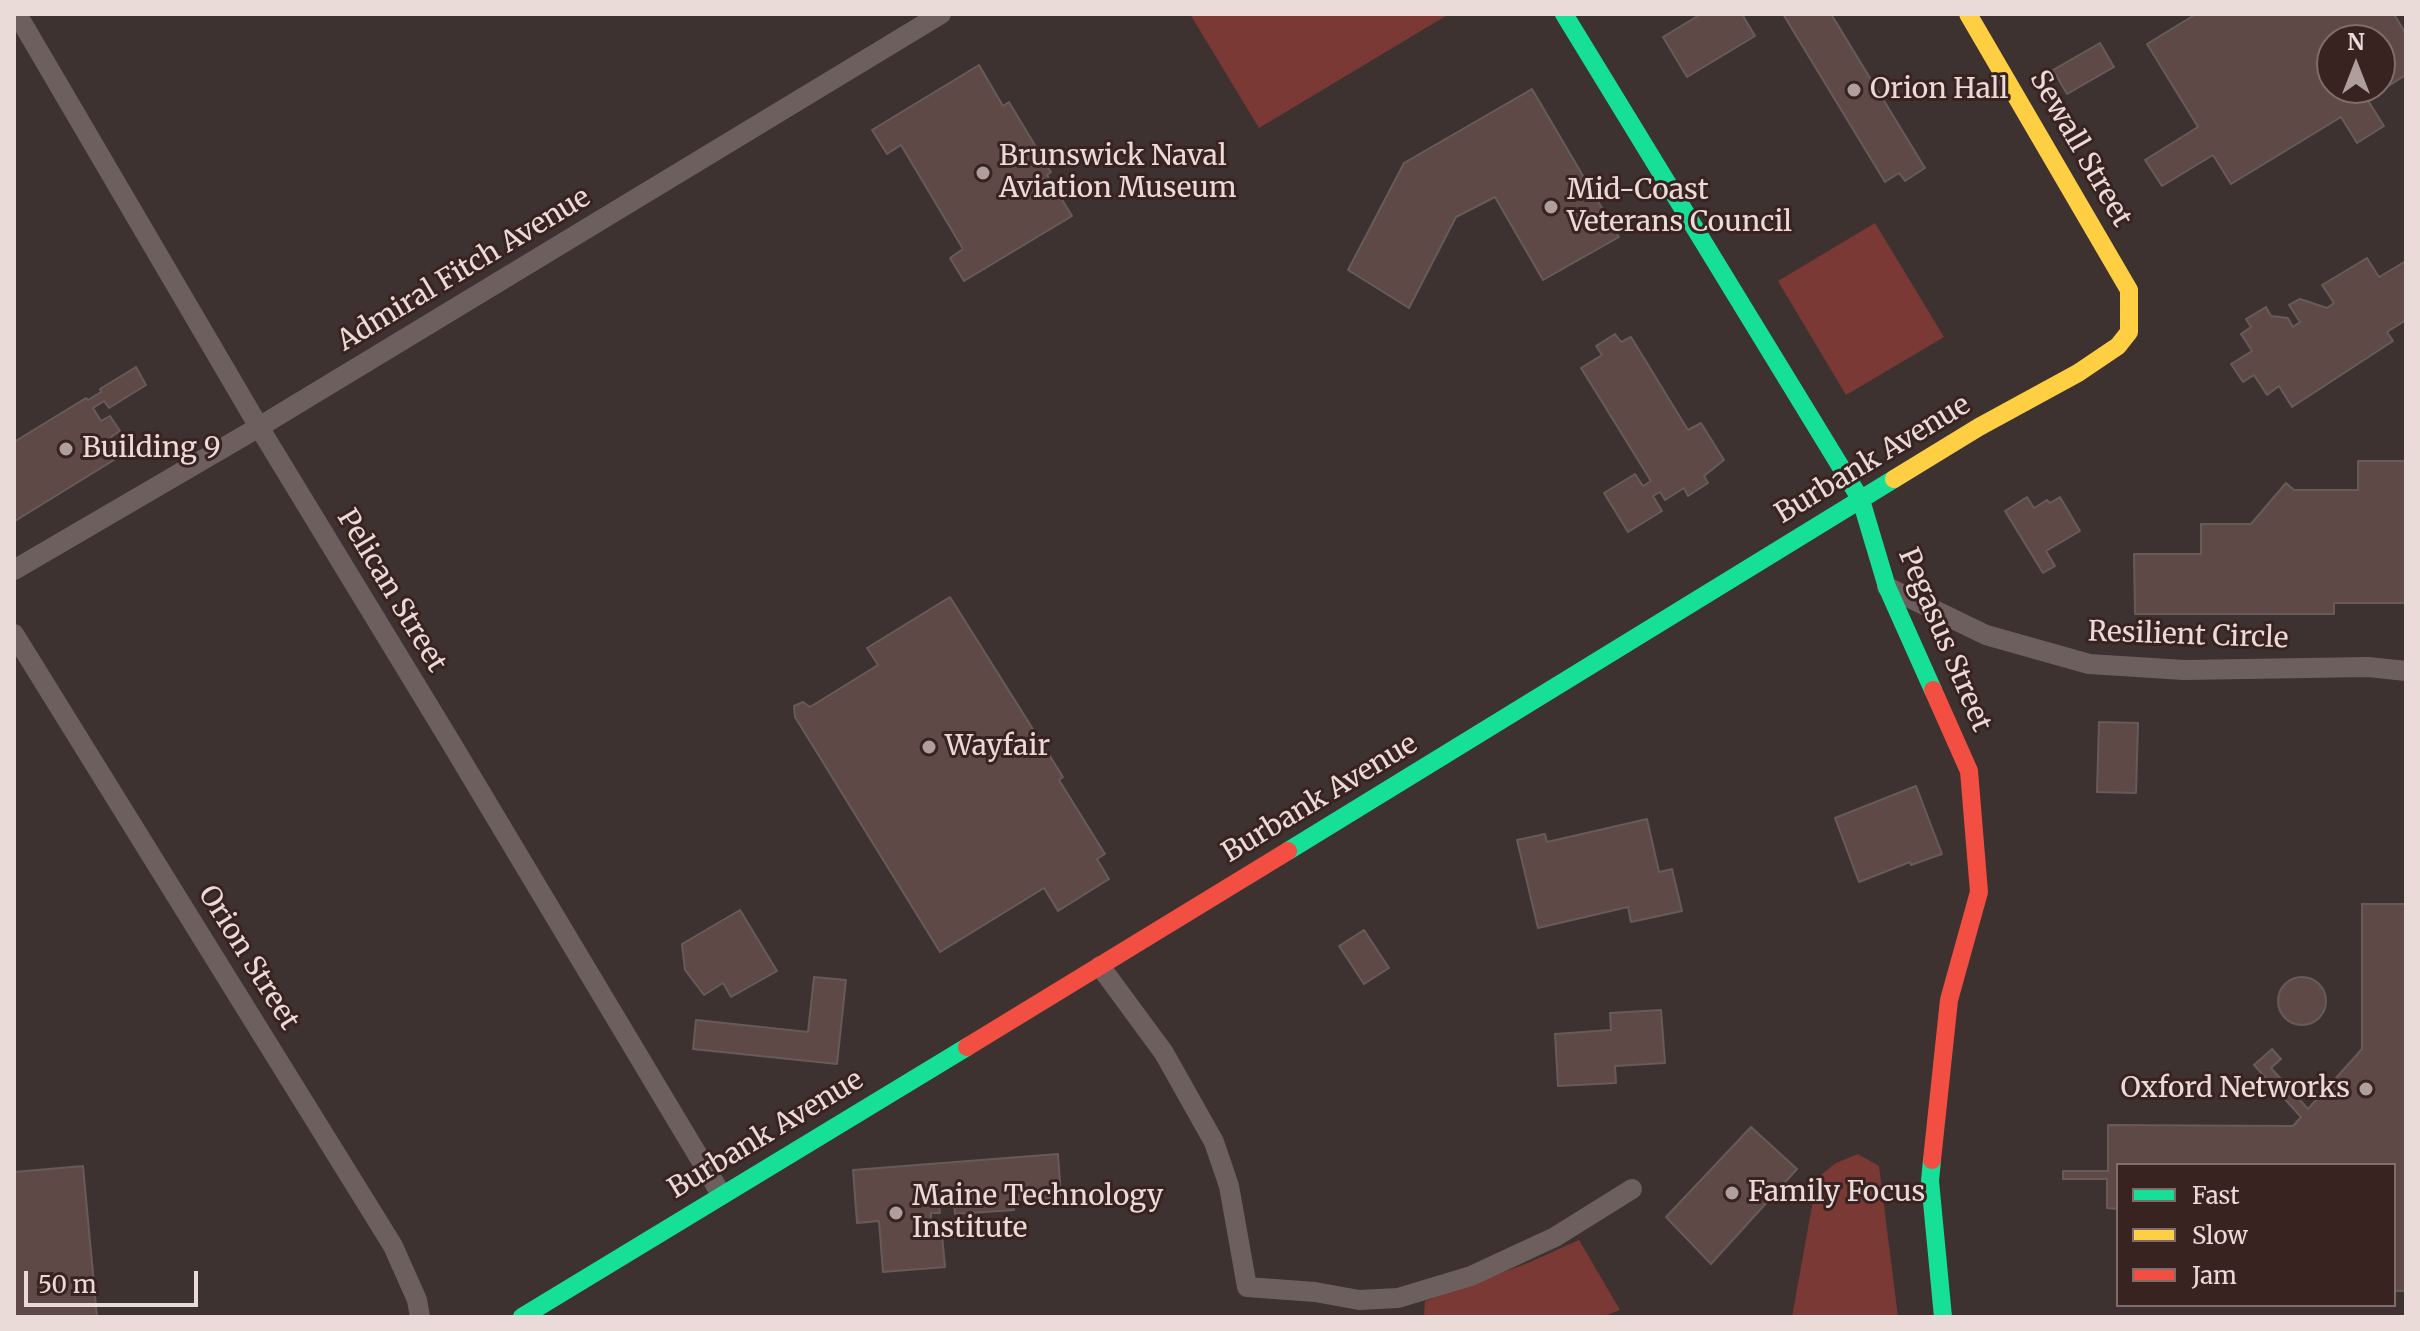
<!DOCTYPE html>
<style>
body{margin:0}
#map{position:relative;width:2420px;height:1331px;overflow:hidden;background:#3e3230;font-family:Merriweather,serif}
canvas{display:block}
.frame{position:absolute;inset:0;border:16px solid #eadad8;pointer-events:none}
.legend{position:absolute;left:2116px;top:1163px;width:280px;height:144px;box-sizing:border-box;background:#392321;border:2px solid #806c6a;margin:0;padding:10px 14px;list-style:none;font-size:24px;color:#eadad8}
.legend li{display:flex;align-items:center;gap:16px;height:40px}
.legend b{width:40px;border:2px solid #806c6a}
.north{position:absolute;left:2316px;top:24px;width:80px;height:80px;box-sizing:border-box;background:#392321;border:2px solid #806c6a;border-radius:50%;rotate:0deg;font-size:22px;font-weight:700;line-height:32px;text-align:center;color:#eadad8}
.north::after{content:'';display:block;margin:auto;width:28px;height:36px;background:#ae9f9d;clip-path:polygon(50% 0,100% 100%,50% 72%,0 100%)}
.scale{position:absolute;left:24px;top:1271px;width:174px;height:36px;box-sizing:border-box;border:4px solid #eadad8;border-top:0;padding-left:10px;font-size:24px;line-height:28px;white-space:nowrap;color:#eadad8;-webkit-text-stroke:6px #392321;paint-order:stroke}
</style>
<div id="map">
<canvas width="2420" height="1331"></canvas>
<div class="frame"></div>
<ul class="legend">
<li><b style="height:10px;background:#16e098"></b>Fast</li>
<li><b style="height:10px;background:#ffcf43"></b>Slow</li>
<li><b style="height:10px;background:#f24e42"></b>Jam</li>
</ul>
<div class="north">N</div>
<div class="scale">50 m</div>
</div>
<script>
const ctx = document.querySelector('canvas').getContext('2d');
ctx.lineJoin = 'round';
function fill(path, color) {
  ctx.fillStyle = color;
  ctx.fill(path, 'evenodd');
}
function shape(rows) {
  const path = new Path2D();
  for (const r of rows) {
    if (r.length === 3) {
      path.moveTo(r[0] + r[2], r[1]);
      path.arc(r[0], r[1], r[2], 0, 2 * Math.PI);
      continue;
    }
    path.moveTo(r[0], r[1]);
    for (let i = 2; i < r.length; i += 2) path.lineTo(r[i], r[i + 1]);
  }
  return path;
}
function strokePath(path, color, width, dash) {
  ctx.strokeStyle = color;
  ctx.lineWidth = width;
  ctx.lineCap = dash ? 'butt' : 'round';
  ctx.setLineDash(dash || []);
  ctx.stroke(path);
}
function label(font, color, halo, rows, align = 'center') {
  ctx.font = font + ' Merriweather,serif';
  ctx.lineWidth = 6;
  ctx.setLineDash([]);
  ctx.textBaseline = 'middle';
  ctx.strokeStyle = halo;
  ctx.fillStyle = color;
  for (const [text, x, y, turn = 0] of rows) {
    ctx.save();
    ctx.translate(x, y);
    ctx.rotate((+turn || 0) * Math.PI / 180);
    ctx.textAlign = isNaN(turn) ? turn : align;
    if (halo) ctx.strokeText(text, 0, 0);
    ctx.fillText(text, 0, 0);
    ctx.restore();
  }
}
fill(shape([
 [1190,14,1449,14,1259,128],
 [1875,223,1944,337,1846,395,1778,281],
 [1858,1154,1879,1166,1898,1317,1792,1317,1817,1178,1836,1163],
 [1579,1240,1620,1310,1602,1317,1424,1317,1425,1301,1528,1263]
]), '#7a3934');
const building = shape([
 [1701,14,1742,14,1755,36,1687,77,1663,37,1701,14],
 [1783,14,1831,14,1925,168,1905,181,1899,173,1885,182,1783,14],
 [2196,14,2394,14,2406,34,2406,75,2367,99,2384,126,2357,143,2341,117,2231,184,2213,155,2162,186,2145,160,2198,127,2147,44,2196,14],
 [2332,40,2380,40,2380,88,2332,88,2332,40],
 [2100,43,2114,67,2067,94,2053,70,2100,43],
 [979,65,1003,106,1009,102,1051,172,1047,175,1072,216,964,281,950,258,963,249,901,145,887,154,872,130,979,65],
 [1532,89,1619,237,1543,280,1495,197,1456,217,1409,308,1348,270,1404,163,1532,89],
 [2367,258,2379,277,2406,261,2406,320,2387,332,2393,341,2292,407,2279,386,2267,395,2254,375,2243,382,2231,364,2252,351,2241,334,2251,327,2246,319,2266,307,2271,316,2288,318,2293,327,2300,322,2289,305,2300,299,2327,308,2334,303,2322,285,2367,258],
 [1615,334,1621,342,1631,337,1688,430,1701,423,1724,460,1704,476,1708,483,1688,496,1684,488,1665,500,1660,492,1653,496,1662,511,1628,532,1604,493,1635,474,1643,486,1651,481,1581,368,1602,355,1596,346,1615,334],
 [136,367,146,385,109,408,104,401,93,408,101,421,110,416,120,431,111,437,122,455,15,521,14,442,86,398,88,400,101,392,100,389,136,367],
 [2358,461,2406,461,2406,603,2334,603,2334,614,2135,614,2134,554,2201,554,2201,524,2251,524,2286,483,2294,490,2358,490,2358,461],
 [2027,497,2034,508,2047,500,2050,503,2060,497,2080,531,2046,551,2055,566,2043,573,2005,511,2027,497],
 [950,597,1063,777,1059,780,1105,854,1097,859,1109,879,1058,911,1044,888,940,952,795,717,794,706,803,702,810,707,878,665,867,648,950,597],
 [2099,722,2138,723,2136,793,2097,792,2099,722],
 [1916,786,1942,854,1911,865,1910,862,1859,882,1835,818,1916,786],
 [1647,819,1659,872,1672,869,1682,911,1631,922,1628,907,1538,928,1517,840,1545,834,1547,842,1647,819],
 [2362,904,2406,904,2406,1291,2394,1291,2394,1165,2118,1165,2118,1209,2107,1208,2107,1179,2063,1179,2063,1171,2108,1171,2108,1125,2293,1126,2301,1117,2254,1065,2272,1049,2281,1059,2271,1068,2308,1109,2362,1049,2362,904],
 [740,910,777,971,731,997,723,983,704,995,685,970,682,944,740,910],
 [1364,930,1389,968,1364,984,1339,946,1364,930],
 [2302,1001,24],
 [814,977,846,980,837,1064,693,1049,696,1020,808,1032,814,977],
 [1661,1010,1665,1063,1615,1066,1616,1083,1558,1086,1555,1034,1611,1030,1610,1013,1661,1010],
 [1751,1127,1797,1169,1711,1264,1666,1217,1751,1127],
 [1058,1154,1061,1197,1013,1201,1014,1210,955,1214,954,1203,939,1204,940,1213,931,1213,931,1224,941,1224,945,1267,883,1272,879,1221,857,1223,853,1170,1058,1154],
 [83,1166,97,1317,14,1317,14,1172,83,1166]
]);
fill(building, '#5e4947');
strokePath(building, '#675b5a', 2);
strokePath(shape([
 [17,14,259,427,447,736,721,1194],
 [14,570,259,427,941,14],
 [1887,587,1986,635,2089,664,2184,670,2368,667,2406,671],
 [14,634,393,1246,417,1300,420,1317],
 [1100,966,1164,1053,1214,1142,1229,1186,1247,1287,1315,1292,1359,1300,1398,1298,1471,1276,1555,1237,1632,1189]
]), '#6d5f5e', 20);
strokePath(shape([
 [1564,14,1861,500,1887,587,1933,690],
 [1288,851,1894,479],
 [1932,1160,1930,1181,1943,1317],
 [522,1317,967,1047]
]), '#16e098', 18);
strokePath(shape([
 [1894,479,1979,427,2078,373,2118,346,2129,332,2129,290,1968,14]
]), '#ffcf43', 18);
strokePath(shape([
 [967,1047,1288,851],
 [1932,1160,1949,1000,1979,892,1969,771,1933,690]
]), '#f24e42', 18);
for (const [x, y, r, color] of [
 [1854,90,8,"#ae9f9d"],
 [983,173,8,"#ae9f9d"],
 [1551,207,8,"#ae9f9d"],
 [66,449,8,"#ae9f9d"],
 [929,747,8,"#ae9f9d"],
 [2366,1089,8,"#ae9f9d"],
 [1732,1193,8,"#ae9f9d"],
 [896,1213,8,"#ae9f9d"]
]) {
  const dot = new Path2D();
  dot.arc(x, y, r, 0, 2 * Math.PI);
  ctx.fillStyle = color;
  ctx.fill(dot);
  strokePath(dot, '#392321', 3);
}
label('28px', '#eadad8', '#392321', [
 ["Orion Hall",1870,90],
 ["Brunswick Naval",999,157],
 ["Aviation Museum",999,189],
 ["Mid-Coast",1567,191],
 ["Veterans Council",1567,223],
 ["Building 9",82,449],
 ["Wayfair",945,747],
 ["Oxford Networks",2350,1089,"right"],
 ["Family Focus",1748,1193],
 ["Maine Technology",912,1197],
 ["Institute",912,1229]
], 'left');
label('28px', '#eadad8', '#392321', [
 ["Sewall Street",2080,149,60],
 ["Admiral Fitch Avenue",464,270,-31],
 ["Burbank Avenue",1873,460,-31],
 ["Pelican Street",391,591,59],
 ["Resilient Circle",2188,636,2],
 ["Pegasus Street",1944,640,67],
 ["Burbank Avenue",1320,799,-31],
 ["Orion Street",248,958,58],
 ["Burbank Avenue",766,1135,-31]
]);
</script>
